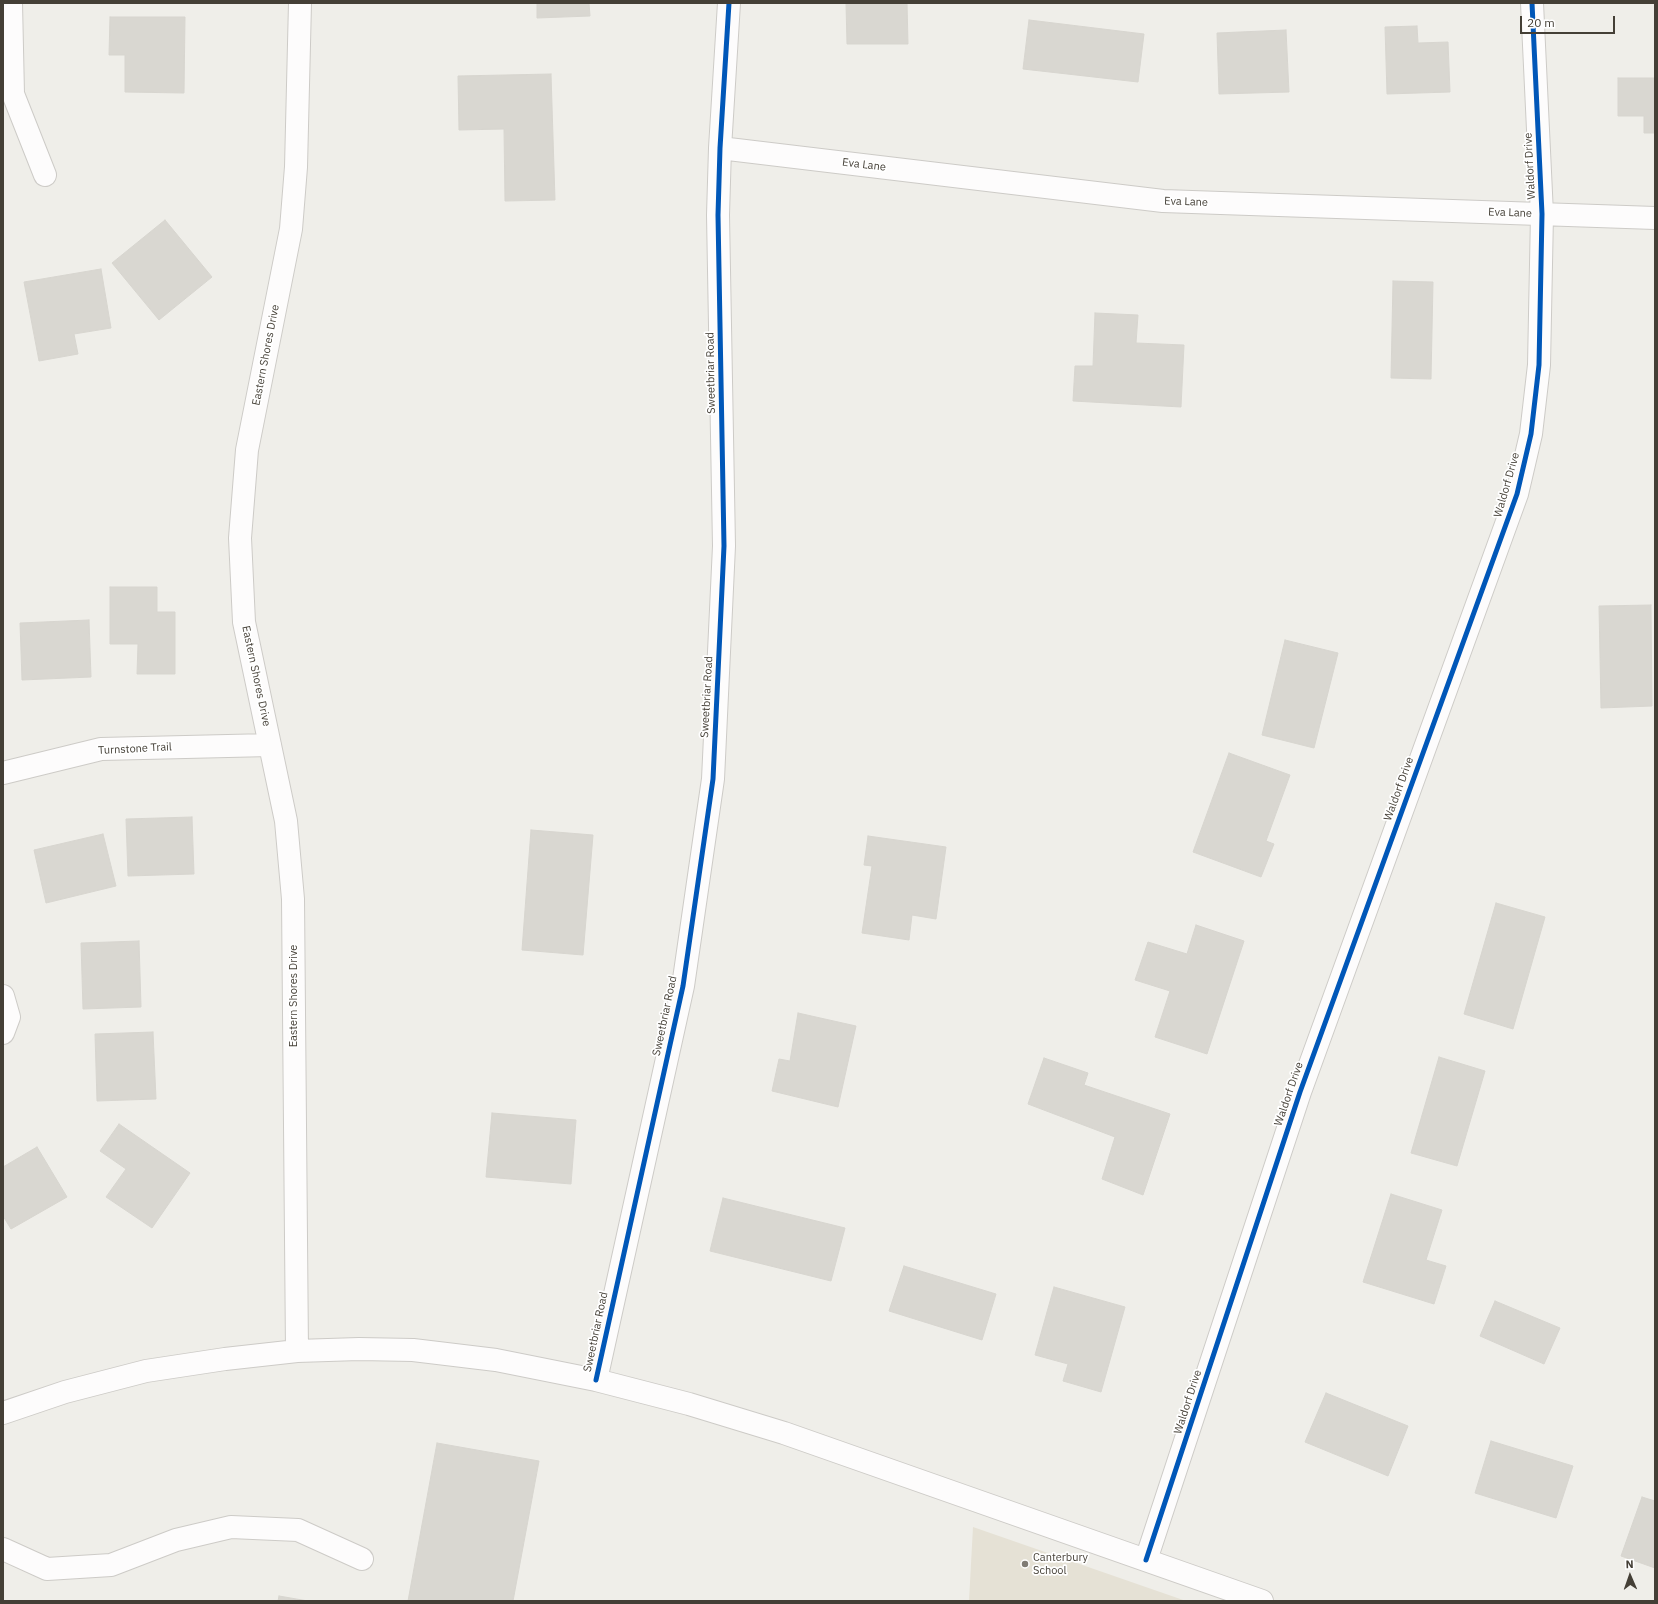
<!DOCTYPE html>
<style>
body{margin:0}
#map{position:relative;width:1658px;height:1604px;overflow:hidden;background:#efeee9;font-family:"IBM Plex Sans",sans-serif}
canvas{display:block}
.frame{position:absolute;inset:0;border:4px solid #443f36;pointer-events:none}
.north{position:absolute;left:1610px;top:1556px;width:40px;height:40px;-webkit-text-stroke:3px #fff;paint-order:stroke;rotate:358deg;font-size:11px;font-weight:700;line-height:16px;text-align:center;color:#443f36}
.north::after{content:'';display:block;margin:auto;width:14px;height:18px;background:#443f36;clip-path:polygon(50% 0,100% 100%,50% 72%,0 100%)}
.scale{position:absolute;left:1520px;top:16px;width:95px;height:18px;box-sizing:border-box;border:2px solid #443f36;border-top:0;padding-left:5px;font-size:12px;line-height:14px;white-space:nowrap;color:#443f36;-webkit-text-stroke:3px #fff;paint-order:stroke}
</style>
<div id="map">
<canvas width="1658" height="1604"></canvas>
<div class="frame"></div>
<div class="north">N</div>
<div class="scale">20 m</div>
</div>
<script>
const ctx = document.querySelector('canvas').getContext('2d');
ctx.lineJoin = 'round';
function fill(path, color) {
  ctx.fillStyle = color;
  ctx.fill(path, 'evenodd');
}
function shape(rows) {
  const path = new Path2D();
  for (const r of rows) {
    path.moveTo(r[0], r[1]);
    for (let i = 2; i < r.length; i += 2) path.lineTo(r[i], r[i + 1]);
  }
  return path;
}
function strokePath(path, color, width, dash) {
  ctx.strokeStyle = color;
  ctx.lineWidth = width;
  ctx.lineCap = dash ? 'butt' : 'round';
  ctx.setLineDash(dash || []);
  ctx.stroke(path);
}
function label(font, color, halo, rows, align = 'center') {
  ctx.font = font + ' "IBM Plex Sans",sans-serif';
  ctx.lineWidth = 3.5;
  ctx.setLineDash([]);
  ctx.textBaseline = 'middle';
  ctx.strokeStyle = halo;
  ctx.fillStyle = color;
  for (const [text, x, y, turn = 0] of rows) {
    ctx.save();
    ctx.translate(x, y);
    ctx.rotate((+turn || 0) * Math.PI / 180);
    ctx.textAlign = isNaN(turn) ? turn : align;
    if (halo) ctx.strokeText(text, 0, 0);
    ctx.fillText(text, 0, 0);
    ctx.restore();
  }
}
fill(shape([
 [973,1527,1186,1601,969,1601]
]), '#e5e1d5');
const building = shape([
 [537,3,589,3,590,16,537,18,537,3],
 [846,3,907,3,908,44,847,44,846,3],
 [110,17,185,17,184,93,125,92,125,55,109,55,110,17],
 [1029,20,1144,34,1138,82,1023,69,1029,20],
 [1417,26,1418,43,1448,42,1450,92,1387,94,1385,27,1417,26],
 [1286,30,1289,92,1219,94,1217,33,1286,30],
 [551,74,555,200,505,201,504,129,459,130,458,76,551,74],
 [1618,78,1655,78,1655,133,1644,133,1644,116,1618,116,1618,78],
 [165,220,212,277,159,320,112,263,165,220],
 [101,269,111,328,74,334,78,354,39,361,24,282,101,269],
 [1393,281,1433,282,1431,379,1391,378,1393,281],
 [1095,313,1138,315,1136,343,1184,345,1181,407,1073,401,1075,366,1093,366,1095,313],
 [110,587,157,587,157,612,175,612,175,674,137,674,138,644,110,644,110,587],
 [1651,605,1652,706,1601,708,1599,606,1651,605],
 [89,620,91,677,22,680,20,623,89,620],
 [1285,640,1338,653,1314,748,1262,735,1285,640],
 [1229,753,1290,775,1266,841,1274,844,1261,877,1193,852,1229,753],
 [192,817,194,874,128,876,126,819,192,817],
 [531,830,593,835,583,955,522,950,531,830],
 [103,834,116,886,46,903,34,850,103,834],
 [868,836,946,847,936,919,912,915,909,940,862,933,872,866,864,865,868,836],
 [1496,903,1545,917,1513,1029,1464,1014,1496,903],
 [1196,925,1244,941,1207,1054,1155,1037,1170,991,1135,980,1148,942,1187,954,1196,925],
 [139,941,141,1007,83,1009,81,943,139,941],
 [798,1013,856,1026,838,1107,772,1091,779,1059,790,1061,798,1013],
 [153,1032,156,1099,97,1101,95,1034,153,1032],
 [1439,1057,1485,1071,1457,1166,1411,1153,1439,1057],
 [1044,1058,1088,1073,1084,1085,1170,1114,1143,1195,1102,1179,1115,1137,1028,1104,1044,1058],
 [492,1113,576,1120,571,1184,486,1177,492,1113],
 [119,1124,190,1173,152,1228,106,1197,126,1169,100,1151,119,1124],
 [37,1147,67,1197,11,1229,3,1216,3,1167,37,1147],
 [1391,1194,1442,1210,1426,1260,1446,1266,1434,1304,1363,1282,1391,1194],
 [723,1198,845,1228,831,1281,710,1251,723,1198],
 [904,1266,996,1294,982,1340,889,1311,904,1266],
 [1054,1287,1125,1307,1101,1392,1063,1381,1068,1364,1035,1355,1054,1287],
 [1495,1301,1560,1328,1544,1364,1480,1336,1495,1301],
 [1326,1393,1408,1426,1388,1476,1305,1442,1326,1393],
 [1491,1441,1573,1466,1556,1518,1475,1493,1491,1441],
 [437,1443,539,1461,513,1601,408,1601,437,1443],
 [1642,1497,1655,1501,1655,1568,1621,1556,1642,1497],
 [279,1596,308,1601,278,1601,279,1596]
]);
fill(building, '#d9d7d1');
strokePath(building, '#d7d5cf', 1);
const minor = shape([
 [11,3,13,94,45,175],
 [720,148,1163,201,1655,218],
 [3,773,101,749,270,745],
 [3,996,9,1017,3,1033],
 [297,1351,293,899,286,821,244,622,240,538,247,450,291,229,296,167,300,3],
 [596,1380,683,986,713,779,724,546,718,215,720,148,729,3],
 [3,1413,65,1392,146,1371,225,1359,297,1351,359,1349,413,1350,496,1360,596,1380,689,1404,784,1433,1262,1601],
 [3,1549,47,1569,111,1565,176,1540,231,1527,298,1530,362,1559],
 [1146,1560,1300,1092,1517,494,1531,434,1539,365,1542,214,1532,3]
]);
strokePath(minor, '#cdcbc7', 24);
strokePath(minor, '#fdfcfc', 22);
strokePath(shape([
 [596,1380,683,986,713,779,724,546,718,215,720,148,729,3],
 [1146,1560,1300,1092,1517,494,1531,434,1539,365,1542,214,1532,3]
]), '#0057b8', 5);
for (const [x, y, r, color] of [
 [1025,1564,4,"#807c75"]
]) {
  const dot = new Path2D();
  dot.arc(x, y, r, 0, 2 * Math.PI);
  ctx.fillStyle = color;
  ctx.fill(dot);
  strokePath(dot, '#fff', 1.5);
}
label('11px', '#443f36', '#fff', [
 ["Eva Lane",864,165,7],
 ["Waldorf Drive",1530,166,-93],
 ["Eva Lane",1186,202,2],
 ["Eva Lane",1510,213,2],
 ["Eastern Shores Drive",266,355,-79],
 ["Sweetbriar Road",711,373,-91],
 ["Waldorf Drive",1507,485,-74],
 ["Eastern Shores Drive",256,676,78],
 ["Sweetbriar Road",707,697,-87],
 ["Turnstone Trail",135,749,-3],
 ["Waldorf Drive",1399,789,-70],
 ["Eastern Shores Drive",294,996,-90],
 ["Sweetbriar Road",665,1016,-78],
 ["Waldorf Drive",1289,1094,-71],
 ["Sweetbriar Road",596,1332,-78],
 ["Waldorf Drive",1188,1402,-72]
]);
label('11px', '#443f36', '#fff', [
 ["Canterbury",1033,1558],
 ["School",1033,1571]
], 'left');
</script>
